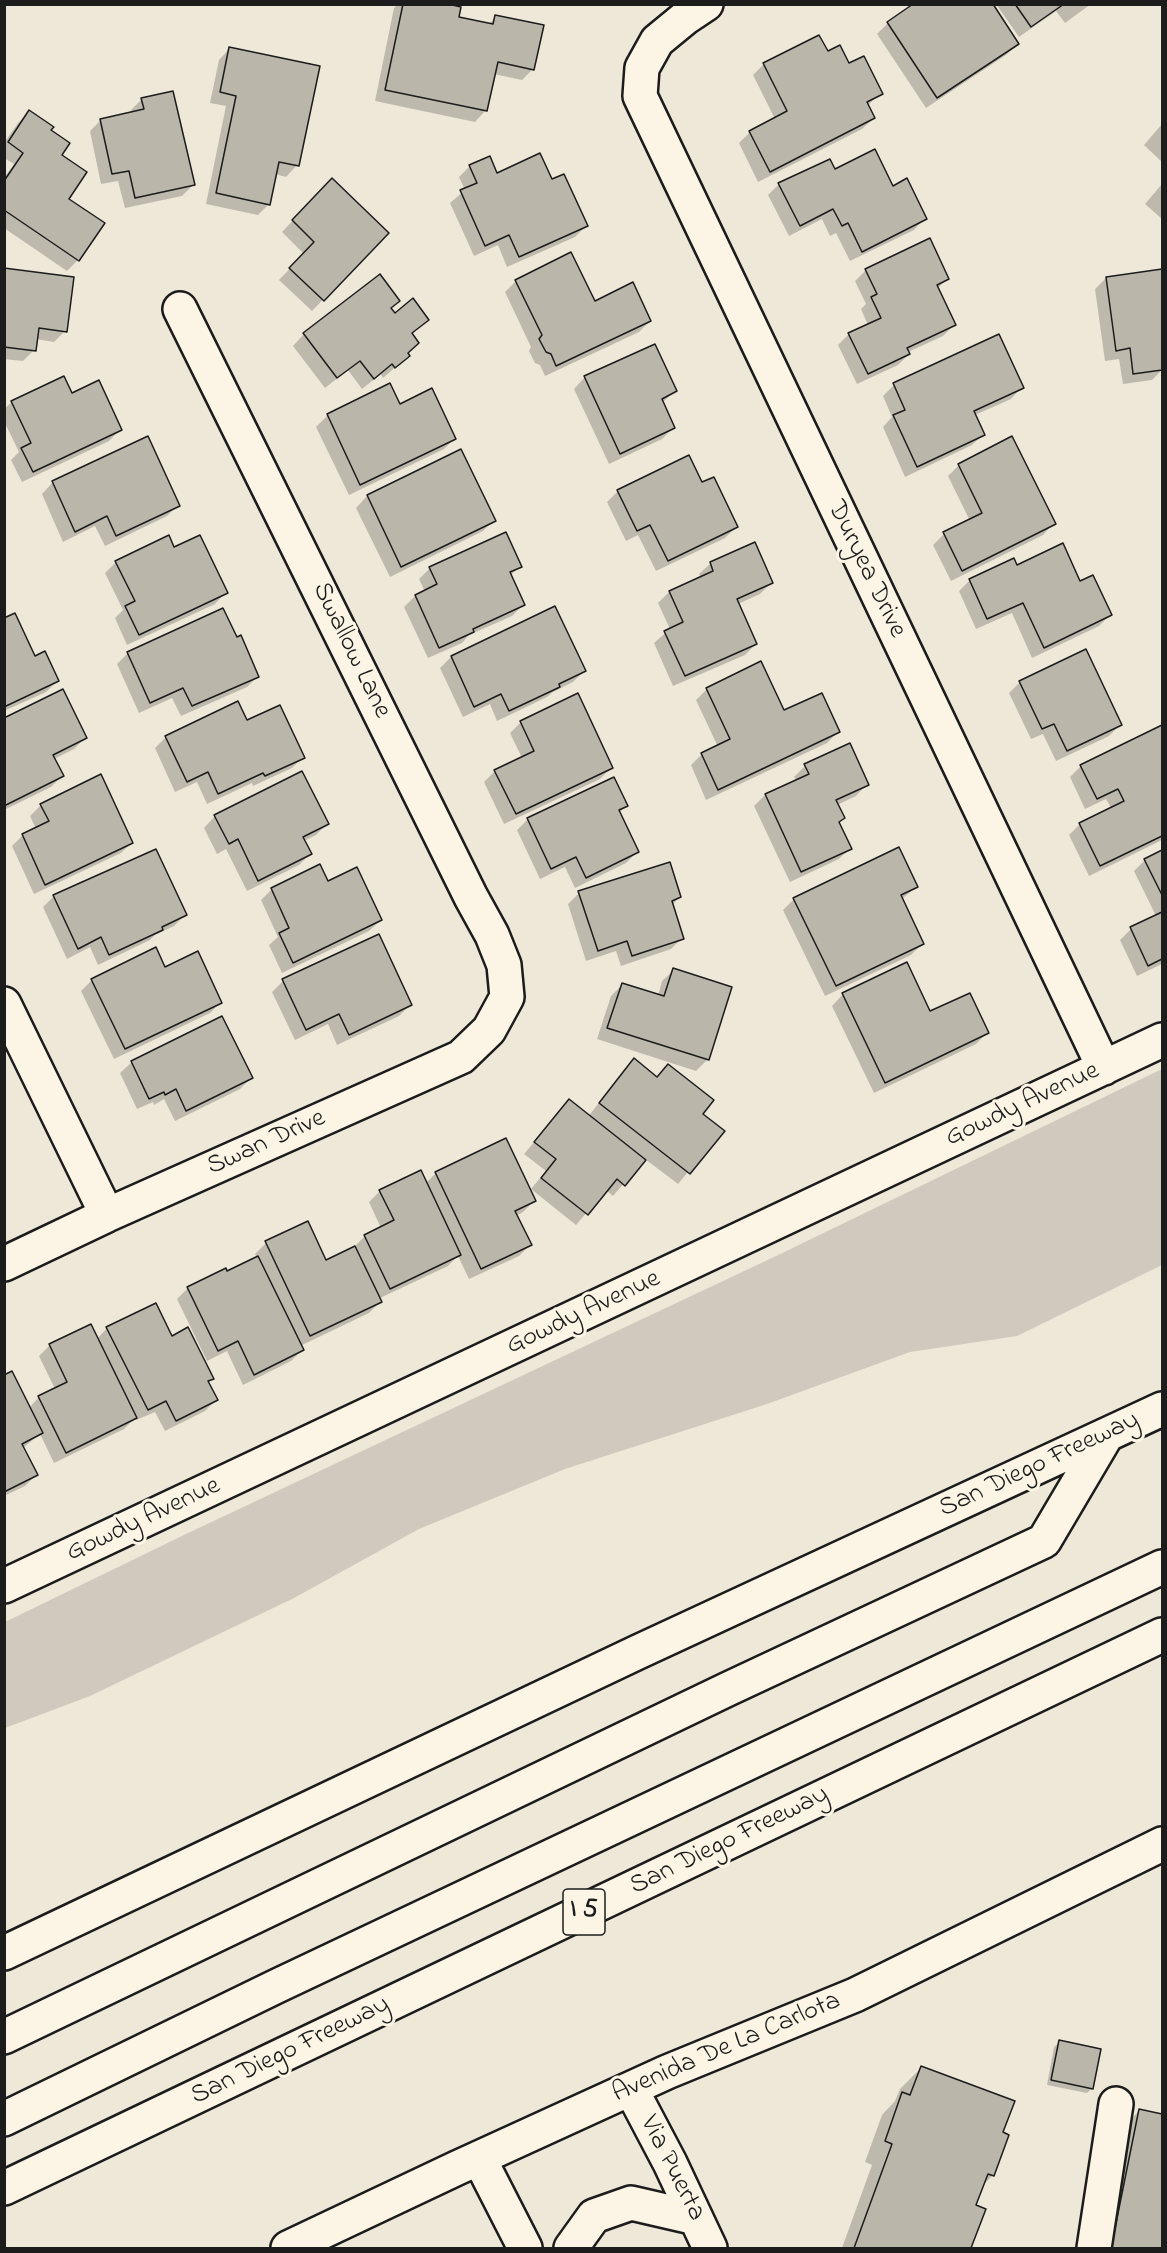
<!DOCTYPE html>
<style>
body{margin:0}
#map{position:relative;width:1167px;height:2253px;overflow:hidden;background:#eee8d9;font-family:"Indie Flower",sans-serif}
canvas{display:block}
.frame{position:absolute;inset:0;border:6px solid #1c1c1c;pointer-events:none}
</style>
<div id="map">
<canvas width="1167" height="2253"></canvas>
<div class="frame"></div>
</div>
<script>
const ctx = document.querySelector('canvas').getContext('2d');
ctx.lineJoin = 'round';
function fill(path, color) {
  ctx.fillStyle = color;
  ctx.fill(path, 'evenodd');
}
function shape(rows) {
  const path = new Path2D();
  for (const r of rows) {
    path.moveTo(r[0], r[1]);
    for (let i = 2; i < r.length; i += 2) path.lineTo(r[i], r[i + 1]);
  }
  return path;
}
function strokePath(path, color, width, dash) {
  ctx.strokeStyle = color;
  ctx.lineWidth = width;
  ctx.lineCap = dash ? 'butt' : 'round';
  ctx.setLineDash(dash || []);
  ctx.stroke(path);
}
function label(font, color, halo, rows, align = 'center') {
  ctx.font = font + ' "Indie Flower",sans-serif';
  ctx.lineWidth = 6;
  ctx.setLineDash([]);
  ctx.textBaseline = 'middle';
  ctx.strokeStyle = halo;
  ctx.fillStyle = color;
  for (const [text, x, y, turn = 0] of rows) {
    ctx.save();
    ctx.translate(x, y);
    ctx.rotate((+turn || 0) * Math.PI / 180);
    ctx.textAlign = isNaN(turn) ? turn : align;
    if (halo) ctx.strokeText(text, 0, 0);
    ctx.fillText(text, 0, 0);
    ctx.restore();
  }
}
fill(shape([
 [1162,1069,1162,1265,1017,1336,910,1352,767,1404,565,1469,419,1529,294,1598,90,1696,5,1728,5,1622,186,1534,774,1257]
]), '#cfcabd');
fill(shape([
 [398,4,441,4,457,19,488,25,496,17,533,69,522,80,494,74,486,110,475,122,375,101,394,8],
 [916,4,994,4,992,6,1017,44,1006,55,926,108,877,34,888,23],
 [996,4,1091,4,1065,23,1056,11,1019,37],
 [230,48,297,165,286,177,275,174,269,204,258,215,206,204,226,106,210,103,219,60],
 [827,54,849,65,881,93,868,105,874,118,862,129,758,182,739,143,750,132,775,119,753,75,764,64],
 [142,99,193,185,182,196,125,208,118,181,101,184,90,131,101,120,132,113,131,110],
 [29,112,49,131,60,155,78,260,67,271,4,228,4,178,14,164,4,158,4,143,18,123],
 [1162,124,1162,162,1144,145],
 [470,166,497,175,551,181,586,226,575,237,507,267,498,245,474,256,450,203,465,190,459,177],
 [834,171,892,188,925,218,914,230,850,261,836,233,830,236,822,219,789,236,768,195,779,184],
 [1162,184,1162,219,1145,204],
 [321,191,387,233,312,311,279,280,304,254,282,232],
 [4,269,65,331,54,342,36,339,34,350,23,361,4,359],
 [866,270,948,278,937,289,954,325,943,336,908,352,909,354,898,365,857,384,838,345,849,334,868,325,861,309,866,304,855,281],
 [1162,270,1162,370,1152,380,1123,384,1119,359,1105,361,1095,289,1106,278],
 [380,277,390,309,394,315,427,320,411,335,406,354,408,356,383,378,381,374,362,389,348,370,325,388,293,346,304,334],
 [516,281,594,303,650,321,639,332,545,376,540,365,535,363,529,351,531,347,505,292],
 [999,336,1022,387,1011,399,975,415,984,434,972,445,905,477,883,427,892,417,883,396,894,385],
 [585,377,675,391,662,403,673,428,662,439,609,464,574,389],
 [390,385,399,406,455,438,444,449,349,495,316,427,327,416],
 [71,395,120,430,109,441,22,482,11,460,19,452,4,421,4,409,12,402],
 [147,438,178,505,167,516,105,546,95,526,63,542,42,494,53,482],
 [460,451,494,520,483,531,390,577,356,508,367,496],
 [959,465,1054,523,1043,535,951,581,933,545,944,534,970,521,948,476],
 [702,484,736,527,725,538,656,571,638,535,626,541,607,502,618,491],
 [173,549,226,592,215,604,127,645,115,618,123,610,105,573,116,562],
 [711,563,771,583,760,594,738,604,756,644,745,655,673,686,654,643,670,629,658,603,669,592,701,578,699,574],
 [520,566,510,576,523,605,512,616,469,635,462,643,428,658,404,607,415,596,425,592,419,579,430,568],
 [1016,567,1079,583,1110,615,1099,626,1032,658,1012,613,976,629,959,591,970,580],
 [554,608,584,671,573,682,553,692,547,697,497,721,490,704,463,717,440,668,451,657],
 [4,620,34,658,57,681,46,692,4,711],
 [128,653,258,676,247,687,181,716,172,698,139,713,117,664],
 [1020,682,1120,725,1109,736,1056,761,1043,734,1031,739,1009,693],
 [707,689,783,712,838,732,827,743,706,800,691,765,702,754,718,747,696,700],
 [4,720,85,738,74,749,54,759,62,776,51,787,4,810],
 [521,722,611,768,600,779,504,824,484,782,495,771,522,758,510,733],
 [246,723,303,757,292,768,253,786,252,783,207,804,197,782,175,792,155,748,166,737],
 [1162,727,1162,840,1089,876,1069,835,1080,824,1111,808,1106,799,1085,809,1070,777,1081,766],
 [805,766,867,784,856,796,837,805,843,818,838,824,850,848,839,859,790,882,754,806,765,795,797,781,794,777],
 [302,773,327,824,316,835,304,841,310,854,299,865,247,891,226,849,217,854,204,828,215,816],
 [41,805,132,842,121,853,34,894,12,846,23,835,36,829,30,816],
 [627,805,619,813,637,852,626,863,575,888,565,867,540,879,517,830,528,819],
 [1162,852,1162,964,1137,976,1120,940,1131,929,1156,916,1134,871,1145,860],
 [916,887,901,900,922,944,911,955,825,996,783,910,794,899],
 [272,889,381,920,369,931,282,973,269,945,278,937,261,900],
 [579,893,680,897,672,905,682,938,671,949,621,966,616,951,586,961,568,904],
 [54,896,185,915,174,926,155,935,150,940,98,965,90,947,67,959,43,907],
 [164,969,221,1002,210,1013,114,1059,81,991,92,980],
 [674,970,730,988,707,1060,696,1071,597,1039,611,996,622,985,658,996,662,981],
 [283,981,410,1005,399,1016,337,1045,328,1024,295,1040,272,992],
 [843,994,929,1013,987,1033,976,1044,874,1093,832,1006],
 [222,1018,251,1078,240,1089,175,1121,164,1099,154,1105,153,1102,137,1109,120,1073,132,1062],
 [634,1060,656,1078,668,1066,701,1114,722,1131,678,1184,645,1159,613,1196,606,1190,576,1225,531,1189,546,1171,524,1154,569,1101,588,1117,623,1071],
 [436,1173,534,1201,523,1212,516,1216,530,1245,519,1256,469,1279,458,1256,448,1266,378,1299,380,1302,369,1313,300,1346,302,1350,291,1361,243,1385,227,1351,207,1361,177,1299,188,1288,225,1270,226,1273,257,1258,255,1254,266,1243,326,1262,353,1248,365,1236,381,1228,369,1202,380,1191,425,1184],
 [107,1328,171,1338,212,1379,208,1383,216,1400,205,1411,165,1431,155,1412,136,1420,135,1418,124,1429,54,1463,40,1434,23,1448,36,1475,25,1486,4,1496,4,1376,29,1408,39,1397,55,1389,39,1356,50,1345,97,1339],
 [1060,2042,1092,2088,1087,2093,1047,2085,1054,2047],
 [921,2068,1001,2133,993,2175,981,2187,974,2206,984,2209,969,2248,842,2248,872,2165,865,2162,882,2115,895,2101,900,2089],
 [1139,2111,1162,2115,1162,2248,1099,2248,1123,2127]
]), '#0003');
const building = shape([
 [403,4,448,4,461,7,459,17,493,24,495,15,544,25,534,70,498,62,487,111,385,90,403,4],
 [913,4,993,4,1019,44,937,98,887,22,913,4],
 [1015,4,1064,4,1031,27,1015,4],
 [819,35,828,51,840,45,849,63,864,56,883,94,867,102,875,118,770,172,749,131,787,111,763,63,819,35],
 [229,47,320,66,299,166,279,162,270,205,216,193,236,96,220,92,229,47],
 [173,91,195,185,135,198,129,171,112,174,100,119,144,109,141,98,173,91],
 [29,110,54,127,51,130,70,143,62,155,87,172,69,199,105,223,79,261,4,210,4,181,23,153,8,142,29,110],
 [875,149,893,186,907,178,927,219,862,252,848,223,842,226,833,209,800,226,778,183,830,159,835,169,875,149],
 [540,153,552,179,564,174,588,226,519,257,509,235,485,246,460,190,477,183,469,165,490,156,497,173,540,153],
 [332,178,389,233,324,301,289,268,314,242,292,220,332,178],
 [930,238,949,279,937,285,956,325,907,348,910,354,868,374,848,333,881,318,871,297,877,294,865,269,930,238],
 [571,252,595,301,633,282,651,321,556,366,551,354,546,352,539,339,542,335,515,280,571,252],
 [4,268,74,277,67,332,39,328,36,351,4,347,4,268],
 [1162,269,1162,370,1133,374,1130,348,1116,351,1106,277,1162,269],
 [380,274,400,301,391,308,395,313,413,298,429,320,412,333,419,343,408,353,410,356,395,368,392,364,374,379,360,361,337,378,303,333,380,274],
 [999,334,1024,388,974,411,985,435,917,467,893,415,905,410,893,383,999,334],
 [655,344,677,391,662,399,675,428,620,454,584,376,655,344],
 [64,376,72,393,99,380,122,430,33,472,21,448,31,443,11,401,64,376],
 [390,383,400,404,432,388,456,439,360,485,327,414,390,383],
 [148,436,180,506,116,536,107,516,75,532,52,481,148,436],
 [1012,436,1056,524,962,571,943,532,982,513,958,464,1012,436],
 [461,449,496,521,401,567,367,495,461,449],
 [689,455,702,482,714,477,738,527,668,561,650,525,637,531,617,490,689,455],
 [506,532,522,567,510,572,525,605,473,629,474,632,439,648,415,595,437,584,429,567,506,532],
 [169,535,174,547,200,535,228,593,139,635,125,606,135,601,115,561,169,535],
 [755,542,773,583,737,599,757,644,685,676,664,631,683,622,669,591,713,571,710,562,755,542],
 [1063,543,1080,581,1093,575,1112,615,1044,648,1023,603,987,619,969,579,1014,558,1017,565,1063,543],
 [555,606,586,671,559,684,560,687,509,711,501,694,474,707,451,656,555,606],
 [223,608,237,637,241,635,259,677,192,706,183,688,150,703,127,652,223,608],
 [15,613,35,656,45,651,59,681,4,707,4,618,15,613],
 [1086,649,1122,725,1067,751,1054,724,1042,729,1019,681,1086,649],
 [761,661,784,710,822,693,840,732,718,790,701,753,730,739,706,688,761,661],
 [63,689,87,738,53,755,64,776,4,806,4,718,63,689],
 [578,693,613,768,516,814,494,770,534,751,520,721,578,693],
 [238,701,247,720,280,705,305,758,265,776,263,773,218,794,208,772,187,782,165,736,238,701],
 [1162,725,1162,836,1100,866,1079,823,1124,801,1118,789,1097,799,1080,765,1162,725],
 [850,743,869,785,836,800,845,818,839,822,852,849,801,872,765,794,809,774,804,764,850,743],
 [302,771,329,824,303,837,312,854,258,881,238,839,229,844,214,815,302,771],
 [101,774,133,843,45,885,22,834,49,821,40,804,101,774],
 [614,777,628,806,619,810,639,852,586,878,576,857,551,869,527,818,614,777],
 [899,847,918,887,901,895,924,944,836,986,793,898,899,847],
 [156,849,187,915,162,927,163,930,109,955,101,937,78,949,53,895,156,849],
 [1162,850,1162,895,1144,859,1162,850],
 [670,862,681,897,672,901,684,939,632,956,627,941,598,951,578,891,670,862],
 [320,864,328,881,357,867,382,920,293,963,279,933,289,928,271,888,320,864],
 [1162,912,1162,959,1148,966,1130,927,1162,912],
 [379,934,412,1005,349,1035,339,1014,306,1030,282,979,379,934],
 [156,947,165,967,198,951,222,1003,125,1049,91,979,156,947],
 [907,962,930,1011,970,993,989,1033,885,1083,842,993,907,962],
 [673,968,732,987,709,1060,607,1028,622,983,664,996,673,968],
 [222,1016,253,1078,186,1111,176,1089,165,1095,164,1092,149,1099,131,1061,222,1016],
 [634,1058,657,1077,668,1064,714,1100,703,1114,725,1131,690,1174,599,1103,634,1058],
 [569,1099,646,1160,625,1186,617,1179,588,1215,541,1178,556,1159,534,1142,569,1099],
 [506,1138,536,1201,515,1211,532,1245,481,1269,435,1172,506,1138],
 [421,1170,461,1255,390,1289,364,1235,394,1220,379,1190,421,1170],
 [308,1221,326,1260,355,1246,382,1302,310,1336,265,1241,308,1221],
 [258,1256,304,1350,254,1375,238,1341,218,1351,187,1287,226,1268,227,1271,258,1256],
 [156,1303,172,1336,188,1327,214,1379,208,1381,218,1400,176,1421,166,1401,148,1410,106,1327,156,1303],
 [91,1324,137,1418,66,1453,38,1396,67,1382,49,1344,91,1324],
 [12,1371,43,1433,22,1444,38,1475,4,1492,4,1375,12,1371],
 [1059,2040,1101,2049,1093,2089,1051,2080,1059,2040],
 [921,2066,1015,2101,1003,2132,1009,2135,994,2176,988,2174,976,2205,986,2209,971,2248,854,2248,892,2144,885,2141,902,2092,910,2095,921,2066],
 [1139,2109,1162,2114,1162,2248,1111,2248,1139,2109]
]);
fill(building, '#bab6aa');
strokePath(building, '#1c1c1c', 1.5);
const street = shape([
 [706,4,685,18,657,41,642,68,640,96,1104,1068],
 [4,1004,107,1215],
 [4,1264,107,1215,461,1057,489,1030,507,997,504,965,492,935,471,897,180,309],
 [4,1586,1162,1040],
 [1094,2248,1116,2104]
]);
const secondary = shape([
 [631,2089,670,2163,710,2248],
 [479,2158,525,2248],
 [288,2248,457,2168,667,2072,855,1995,1162,1844],
 [571,2248,594,2216,631,2203,696,2218]
]);
const highway = shape([
 [4,1953,638,1652,1162,1409],
 [4,2037,728,1689,1044,1541,1106,1436],
 [4,2119,277,1986,1162,1567],
 [4,2188,1162,1635]
]);
strokePath(street, '#1c1c1c', 38);
strokePath(secondary, '#1c1c1c', 38);
strokePath(highway, '#1c1c1c', 38);
strokePath(street, '#fcf5e5', 33);
strokePath(secondary, '#fcf5e5', 33);
strokePath(highway, '#fcf5e5', 33);
for (const [x, y, w] of [
 [584,1912,42]
]) {
  const box = new Path2D();
  box.roundRect(x - w / 2, y - 23, w, 46, 4.5);
  ctx.fillStyle = '#fcf5e5';
  ctx.fill(box);
  strokePath(box, '#1c1c1c', 1.5);
}
label('bold 26px', '#1c1c1c', null, [
 ["I 5",584,1912]
]);
label('27px', '#1c1c1c', '#fcf5e5', [
 ["Duryea Drive",865,570,64],
 ["Swallow Lane",350,651,64],
 ["Gowdy Avenue",1023,1106,-25],
 ["Swan Drive",267,1144,-24],
 ["Gowdy Avenue",584,1314,-25],
 ["San Diego Freeway",1040,1466,-25],
 ["Gowdy Avenue",144,1521,-25],
 ["San Diego Freeway",730,1842,-26],
 ["Avenida De La Carlota",727,2049,-23],
 ["San Diego Freeway",291,2052,-26],
 ["Via Puerta",671,2169,63]
]);
</script>
